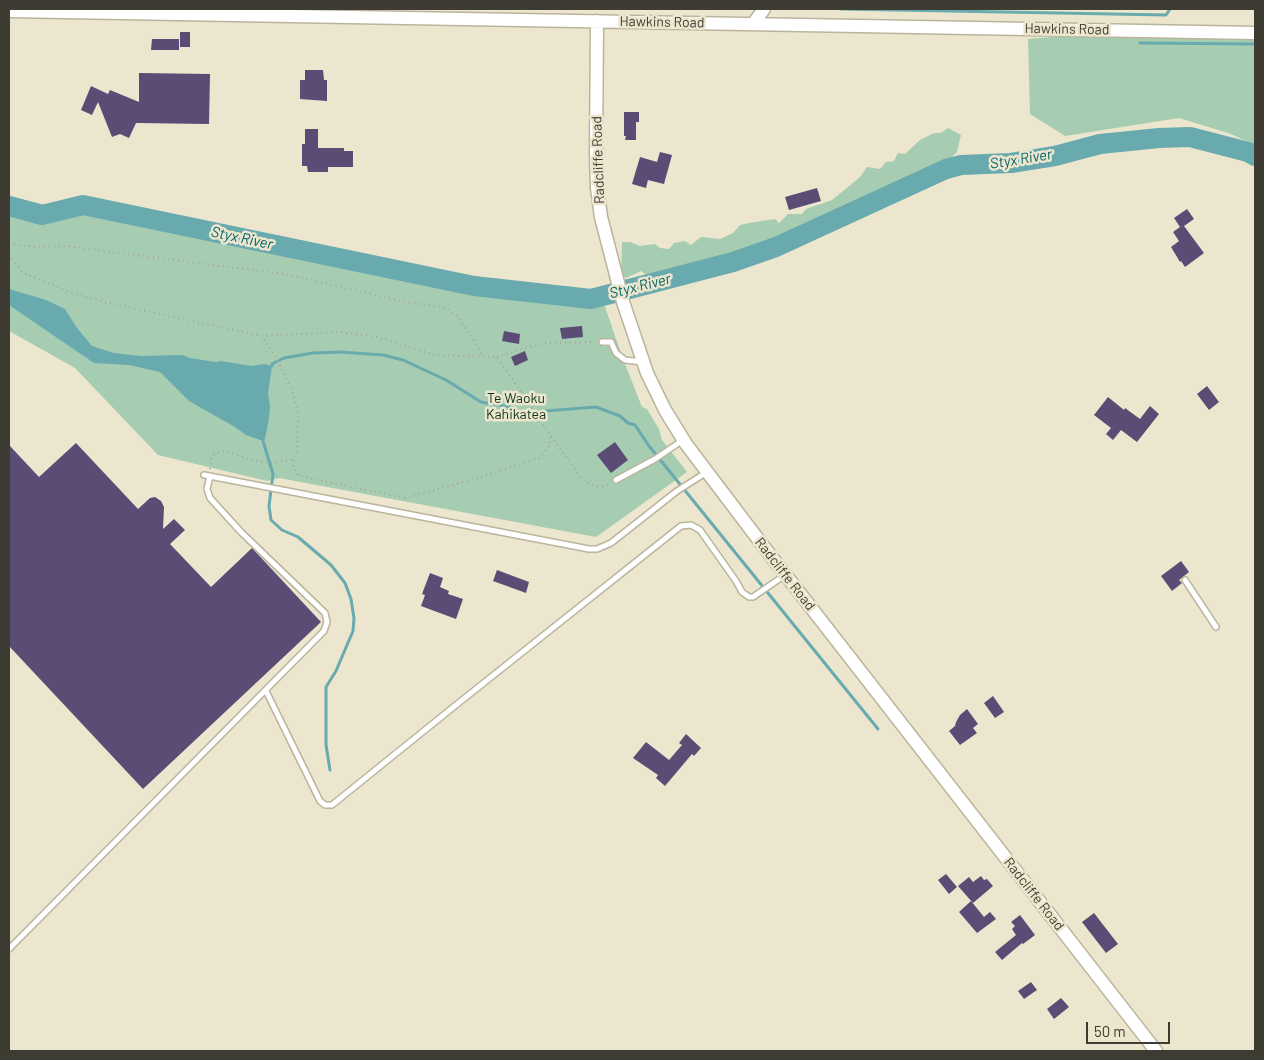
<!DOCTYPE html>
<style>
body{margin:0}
#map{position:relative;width:1264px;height:1060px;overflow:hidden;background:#ece6ce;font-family:Barlow,sans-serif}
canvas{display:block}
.frame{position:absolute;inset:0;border:10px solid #3e3c32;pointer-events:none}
.scale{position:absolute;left:1086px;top:1022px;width:84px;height:22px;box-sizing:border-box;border:2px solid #3e3c32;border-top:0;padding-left:6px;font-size:15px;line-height:18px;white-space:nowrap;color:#3e3c32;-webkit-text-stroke:4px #ece6ce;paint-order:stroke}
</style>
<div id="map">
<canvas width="1264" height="1060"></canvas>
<div class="frame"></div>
<div class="scale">50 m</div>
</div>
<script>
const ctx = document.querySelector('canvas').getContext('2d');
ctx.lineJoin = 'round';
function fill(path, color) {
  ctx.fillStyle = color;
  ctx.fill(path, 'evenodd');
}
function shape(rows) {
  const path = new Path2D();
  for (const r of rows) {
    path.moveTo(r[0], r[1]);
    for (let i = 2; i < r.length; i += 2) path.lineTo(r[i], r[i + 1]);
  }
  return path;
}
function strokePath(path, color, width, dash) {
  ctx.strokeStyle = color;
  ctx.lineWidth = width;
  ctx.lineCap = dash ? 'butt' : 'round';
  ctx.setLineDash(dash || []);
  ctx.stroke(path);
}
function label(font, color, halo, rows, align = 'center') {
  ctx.font = font + ' Barlow,sans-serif';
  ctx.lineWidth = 5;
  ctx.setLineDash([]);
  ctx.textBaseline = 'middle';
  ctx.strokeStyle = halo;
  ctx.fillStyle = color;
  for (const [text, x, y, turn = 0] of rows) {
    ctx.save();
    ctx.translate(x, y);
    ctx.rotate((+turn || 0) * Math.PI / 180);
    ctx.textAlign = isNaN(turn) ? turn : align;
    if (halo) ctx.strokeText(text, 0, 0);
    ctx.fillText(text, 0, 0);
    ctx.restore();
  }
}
fill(shape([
 [1075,35,1255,39,1255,145,1231,134,1179,118,1065,136,1030,114,1028,39],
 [948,128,961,135,957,152,944,165,938,177,932,181,916,177,914,179,914,191,893,203,887,198,881,203,863,202,803,226,797,236,786,243,779,242,773,245,766,251,749,262,730,257,726,264,718,270,701,275,689,271,678,272,667,276,650,277,641,271,626,278,621,274,622,242,630,242,640,246,655,244,660,248,669,249,674,243,685,241,691,245,701,237,720,239,733,233,740,225,749,223,775,219,779,223,788,214,802,214,806,209,832,200,860,177,867,167,880,169,886,162,894,161,898,153,905,154,920,140,934,133,941,133],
 [9,196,86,215,231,244,604,304,623,359,642,407,647,409,659,429,662,440,687,472,596,537,279,478,267,481,158,455,75,368,9,331]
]), '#a6cdb1');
fill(shape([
 [9,289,46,300,65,309,77,328,92,346,114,353,141,356,183,355,190,358,215,362,221,361,251,366,264,364,272,366,268,393,270,406,269,418,265,439,263,441,246,435,235,427,189,401,160,372,129,365,94,363,9,305]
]), '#69aaaf');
strokePath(shape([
 [841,9,1166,15,1170,9],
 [1140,43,1255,44],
 [272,366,272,364,284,358,313,353,340,352,383,355,403,360,446,380,481,402,510,407,519,413,596,407,620,416,628,423,635,425,649,446,878,729],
 [263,441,273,474,269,506,271,520,282,530,298,537,331,565,345,583,351,599,354,618,353,631,336,671,326,687,326,745,330,770]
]), '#69aaaf', 3);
strokePath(shape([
 [9,206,42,215,83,205,474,286,591,299,733,262,776,247,946,169,961,165,1011,163,1055,156,1100,144,1159,138,1190,137,1248,152,1255,156]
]), '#69aaaf', 20);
fill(shape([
 [180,32,190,32,190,47,180,47],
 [152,39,179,39,179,50,151,50],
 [305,70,323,70,324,80,327,80,327,101,300,99,300,80,305,80],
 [139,73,210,74,209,124,136,123,129,138,120,134,112,137,98,102,92,115,81,110,91,86,108,94,110,90,139,102],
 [624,112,639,112,639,122,636,122,636,140,625,140,626,136,624,136],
 [305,129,318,129,318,148,344,148,344,151,353,151,353,167,328,167,328,172,308,172,307,166,302,166,302,144,305,144],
 [660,152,672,155,664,184,648,180,646,188,632,184,640,157,657,162],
 [817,188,821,201,789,210,785,197],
 [1187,209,1194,219,1184,226,1204,253,1185,267,1181,261,1180,262,1171,247,1179,241,1173,232,1180,227,1174,218],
 [582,326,583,337,562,339,560,328],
 [504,331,520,334,519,344,502,341],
 [525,351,528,360,515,366,511,357],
 [1207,386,1219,402,1209,410,1197,394],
 [1108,397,1124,410,1125,408,1140,419,1150,406,1159,414,1137,442,1121,430,1113,440,1106,434,1111,428,1094,415],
 [615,442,628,460,611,473,597,455],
 [76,443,138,509,150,498,155,497,161,501,164,507,163,529,174,519,185,530,170,544,211,587,252,548,321,622,143,789,9,646,9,445,39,477],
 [1181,561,1189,572,1179,580,1182,583,1172,591,1161,576],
 [497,570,529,582,526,593,493,581],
 [430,573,443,578,440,587,449,591,448,594,463,599,456,619,421,606,425,595,422,594],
 [993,696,1004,712,995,718,984,703],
 [967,709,978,724,973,728,977,733,960,745,949,731,955,726,956,722,960,715],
 [686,734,701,748,694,756,692,754,665,786,656,778,658,775,633,758,646,742,669,760,682,745,679,743],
 [946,874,957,887,949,894,938,880],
 [981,876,984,880,987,879,993,886,973,903,958,886,969,877,973,882],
 [971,901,984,917,990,912,996,919,977,933,959,912],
 [1094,913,1118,944,1106,953,1082,922],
 [1020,915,1035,935,1023,944,1022,943,1002,960,995,952,1016,935,1012,929,1015,926,1011,922],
 [1031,982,1037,990,1024,999,1018,991],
 [1061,998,1069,1007,1054,1019,1047,1009]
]), '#5a4c74');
const service = shape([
 [602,342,611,342,616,353,625,360,643,362],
 [204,475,589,549,597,549,611,543,677,491,707,472],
 [616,480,655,459,683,440],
 [1185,580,1216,627],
 [266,691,320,801,325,805,332,805,456,705,681,526,691,525,700,530,736,581,742,592,749,597,753,597,785,575],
 [9,949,324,631,327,622,325,613,241,532,210,498,207,489,210,476]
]);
const tertiary = shape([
 [9,11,1255,33],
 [597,21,596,155,597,188,601,217,623,302,647,373,665,410,686,444,767,551,1156,1051],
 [753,24,764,9]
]);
strokePath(service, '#bab49d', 8);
strokePath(tertiary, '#bab49d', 15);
strokePath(shape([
 [9,244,33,247,65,246,285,274,401,301,446,308,457,316,472,337,483,357],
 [9,255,23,273,70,292,104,302,262,336,339,332,377,337,435,355,497,357,551,436,549,446,539,458,478,478,405,498,322,481,298,475,293,467,293,459],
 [497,357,518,350,547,343,595,342],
 [551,436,582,479,590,484,599,487,610,484],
 [210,469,211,460,214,454,225,451,251,460,270,463,293,459,297,451,298,411,291,388,278,361,262,336]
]), '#a8a391', 2, [1, 4]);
strokePath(service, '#fff', 5);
strokePath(tertiary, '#fff', 12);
label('14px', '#3e3c32', '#ece6ce', [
 ["Hawkins Road",662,22,1],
 ["Hawkins Road",1067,29,1],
 ["Radcliffe Road",598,160,-92],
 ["Radcliffe Road",785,574,52],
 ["Radcliffe Road",1034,894,52]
]);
label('14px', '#0e331d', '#ece6ce', [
 ["Te Waoku",516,398],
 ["Kahikatea",516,414]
]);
label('italic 15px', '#016469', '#ece6ce', [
 ["Styx River",1021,159,-9],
 ["Styx River",242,238,12],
 ["Styx River",640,286,-14]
]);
</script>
